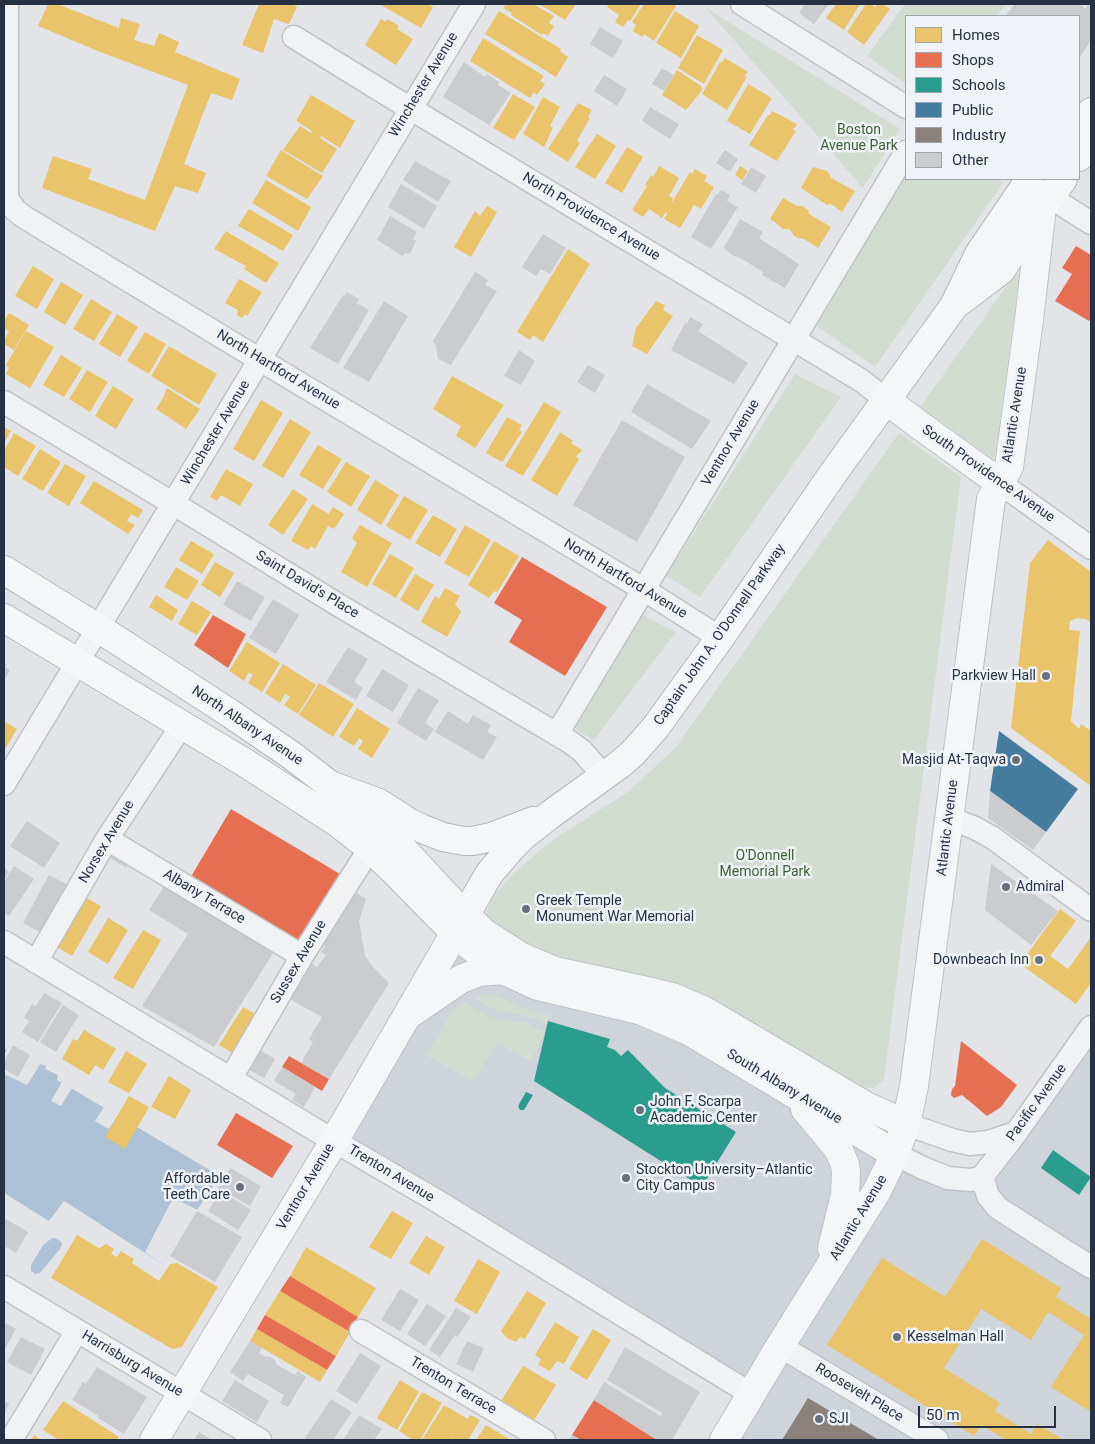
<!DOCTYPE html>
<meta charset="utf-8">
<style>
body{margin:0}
#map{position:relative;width:1095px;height:1444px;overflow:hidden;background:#e2e4e7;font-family:Roboto,sans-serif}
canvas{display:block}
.frame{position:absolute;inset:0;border:5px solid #263143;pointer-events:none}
.legend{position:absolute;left:905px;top:15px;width:175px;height:165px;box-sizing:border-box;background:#eff3f7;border:1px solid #9fa5af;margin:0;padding:6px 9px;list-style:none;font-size:15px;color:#263143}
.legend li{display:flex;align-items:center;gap:10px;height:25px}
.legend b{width:25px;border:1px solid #9fa5af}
.scale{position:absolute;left:918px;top:1406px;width:138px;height:22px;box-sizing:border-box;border:2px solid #263143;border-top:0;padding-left:6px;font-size:15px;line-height:18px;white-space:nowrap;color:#263143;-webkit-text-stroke:4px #eff3f7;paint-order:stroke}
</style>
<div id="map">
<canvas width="1095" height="1444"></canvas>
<div class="frame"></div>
<ul class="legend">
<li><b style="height:14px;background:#e9c46a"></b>Homes</li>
<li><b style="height:14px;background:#e76f51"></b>Shops</li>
<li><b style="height:14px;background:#2a9d8f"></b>Schools</li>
<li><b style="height:14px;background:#457b9d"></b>Public</li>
<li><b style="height:14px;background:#8a817c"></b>Industry</li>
<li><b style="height:14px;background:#caccd0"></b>Other</li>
</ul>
<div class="scale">50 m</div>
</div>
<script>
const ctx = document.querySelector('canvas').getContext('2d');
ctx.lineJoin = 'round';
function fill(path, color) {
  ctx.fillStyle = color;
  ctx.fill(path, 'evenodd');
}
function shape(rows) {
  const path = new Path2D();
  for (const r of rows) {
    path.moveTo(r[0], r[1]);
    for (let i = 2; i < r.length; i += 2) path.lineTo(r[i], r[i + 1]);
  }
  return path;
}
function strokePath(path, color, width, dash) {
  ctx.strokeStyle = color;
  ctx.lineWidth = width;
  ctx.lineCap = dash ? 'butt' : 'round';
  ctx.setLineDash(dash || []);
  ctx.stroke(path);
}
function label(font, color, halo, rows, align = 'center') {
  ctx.font = font + ' Roboto,sans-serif';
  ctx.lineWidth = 5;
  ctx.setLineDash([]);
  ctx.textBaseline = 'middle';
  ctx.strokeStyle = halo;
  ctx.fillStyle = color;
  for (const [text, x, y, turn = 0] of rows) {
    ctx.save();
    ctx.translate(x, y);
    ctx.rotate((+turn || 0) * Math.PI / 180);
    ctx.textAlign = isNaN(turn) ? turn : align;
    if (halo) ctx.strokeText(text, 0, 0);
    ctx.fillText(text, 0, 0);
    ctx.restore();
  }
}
fill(shape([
 [455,933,642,1011,852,1129,971,1180,1091,1027,1091,1440,724,1440,751,1394,357,1153,340,1129]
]), '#cfd4db');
fill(shape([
 [905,4,1006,4,997,16,906,16,906,84,867,56],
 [706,8,900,129,863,188],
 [906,173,906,179,996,179,1003,183,875,367,817,326],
 [1016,273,1019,276,995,460,920,407],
 [795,374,841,397,700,597,666,576],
 [899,433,961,477,884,1079,874,1088,861,1087,694,991,542,956,501,934,485,916,493,897,512,875,547,844,629,791,676,747],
 [643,615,676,632,594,740,575,729],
 [487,994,497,996,521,1007,550,1016,546,1024,534,1018,496,1010,475,999,476,996],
 [466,1002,476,1010,492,1018,527,1023,545,1032,531,1062,498,1043,473,1082,426,1055,453,1010]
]), '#d2dcd1');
fill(shape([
 [4,1048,38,1068,40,1064,46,1066,45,1069,58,1075,57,1080,220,1176,161,1263,64,1201,49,1221,4,1193],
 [52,1238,55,1238,60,1241,62,1244,60,1249,40,1273,35,1274,31,1271,31,1265,43,1245]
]), '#adc2d6');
fill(shape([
 [7,1049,38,1068,27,1085,4,1074,4,1055],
 [62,1082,72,1088,61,1106,51,1101],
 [104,1107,118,1115,109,1129,95,1121],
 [173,1198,198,1210,161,1263,145,1252]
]), '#e2e4e7');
fill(shape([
 [48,4,57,4,119,28,121,18,140,24,134,40,154,46,159,33,179,42,175,52,240,79,232,100,211,93,184,164,206,173,198,193,175,186,155,231,42,188,53,156,92,169,88,179,145,200,188,85,98,51,38,26],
 [259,4,292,4,297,7,289,24,274,19,263,53,242,45],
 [379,4,427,4,433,7,421,28],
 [506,4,533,4,554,16,549,23,554,26,548,36,543,33,542,35,511,15,512,13,503,8],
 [539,4,576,4,565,20],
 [609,4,641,4,630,21,628,20,623,27,615,22,619,15,607,7],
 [644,4,673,4,676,6,654,41,644,34,642,37,633,31,636,25,632,22],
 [836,4,860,4,844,30,826,18],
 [866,4,871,4,875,7,878,4,883,4,890,9,864,45,847,32],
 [499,11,561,49,560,51,568,57,556,77,485,34],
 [675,11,699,26,681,58,656,43],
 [381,19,386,22,387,19,399,26,397,29,413,39,396,65,365,45],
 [697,35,723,50,704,84,678,68],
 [483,38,544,76,540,81,545,84,537,95,534,92,530,98,470,61],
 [725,58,748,72,744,76,747,77,727,110,702,94,720,62,721,63],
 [677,70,701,86,702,90,686,110,662,95],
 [748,84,772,98,750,134,727,121],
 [513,94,535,107,514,140,493,128],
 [311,95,355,121,340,148,321,136,320,138,337,149,322,173,283,150,300,126,311,133,312,131,296,121],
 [543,97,560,107,550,126,553,128,544,147,523,134],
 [578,103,592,110,588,117,590,118,577,141,580,143,568,162,548,149],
 [772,111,797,124,793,130,796,131,777,161,749,145,768,115,770,115],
 [597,134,616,146,595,179,575,167],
 [627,147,643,157,622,193,605,183],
 [281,150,323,176,307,199,266,176],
 [659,166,679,178,669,196,673,198,671,204,690,172,692,174,695,169,707,176,704,181,714,187,701,209,694,205,680,228,664,219,667,214,666,212,662,218,649,209,643,217,632,210,647,186,645,185,651,175,653,177],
 [740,166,748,171,742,180,735,175],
 [813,167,819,169,824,170,828,172,831,178,855,191,842,212,831,204,827,205,801,188],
 [266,180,311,207,298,231,252,203],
 [783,198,797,206,802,206,808,210,809,214,831,227,818,248,804,239,798,238,793,235,792,232,789,229,783,229,779,226,776,223,770,219],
 [487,206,497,212,471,257,454,247,475,211,480,216],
 [249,209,293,235,283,251,238,226],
 [226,231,279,263,266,283,244,269,246,266,214,249],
 [568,249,590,264,543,342,533,335,530,340,517,332],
 [33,266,54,279,37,309,15,296],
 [239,279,262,292,247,316,245,314,242,318,237,315,238,310,225,303],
 [61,282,83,295,65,325,44,312],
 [91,299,112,312,94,341,73,329],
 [656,301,665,305,663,310,673,316,647,354,632,346,636,328],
 [9,313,29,325,14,350,4,344,4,341,9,331,4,328,4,321],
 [117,314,138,327,120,357,99,344],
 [26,331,54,347,30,388,6,374,9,368,6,365],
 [145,332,166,344,149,374,127,361],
 [169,346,217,374,199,405,151,376],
 [61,355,82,368,64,397,43,385],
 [87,370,108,382,90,412,69,399],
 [452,376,504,405,475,448,456,436,461,426,433,409],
 [113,386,134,399,116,429,95,416],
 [167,388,200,409,186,429,156,409,163,398],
 [261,400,283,413,254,461,233,449],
 [544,402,561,412,523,476,505,466],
 [507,417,522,425,519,430,522,432,502,462,486,453],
 [290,419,311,432,283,478,262,466],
 [4,427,11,431,4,443],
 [560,432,573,441,571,443,582,450,576,457,579,459,557,496,531,480],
 [14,433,36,446,18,476,4,467,4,451],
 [318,445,342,459,323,489,299,475],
 [40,449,61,462,43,491,22,479],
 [346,462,370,476,351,507,327,492],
 [65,464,86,476,69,506,47,493],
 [226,469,253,484,240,506,221,495,217,501,210,497],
 [375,480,399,495,381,525,357,510],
 [94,481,143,510,138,518,131,514,127,521,135,525,128,534,80,503],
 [293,489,308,499,283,535,268,525],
 [404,496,428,510,410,540,386,526],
 [312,504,329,514,333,507,344,514,334,529,328,526,315,549,311,546,308,550,291,541],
 [433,515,457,529,440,557,415,543],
 [360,525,392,543,367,587,341,572,357,543,352,538],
 [465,525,491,540,469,577,444,563],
 [1048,540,1091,572,1091,623,1086,619,1077,618,1070,621,1069,630,1080,631,1071,721,1079,729,1081,724,1091,731,1091,786,1011,728,1030,563],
 [191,541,214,554,202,574,179,560],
 [494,541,519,556,497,593,494,591,489,598,468,585],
 [390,554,414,568,396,598,372,584],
 [215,562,234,573,220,597,201,585],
 [176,567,199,581,187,600,164,587],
 [415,574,434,585,418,611,400,600],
 [445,588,460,596,455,604,461,612,447,637,421,622,435,596,439,599],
 [156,595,178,610,172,621,149,607],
 [192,601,211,612,197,635,178,624],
 [247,642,280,663,262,692,248,683,253,675,249,672,244,681,229,671],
 [283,664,316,685,298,714,284,705,290,697,285,694,280,703,265,693],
 [319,683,354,704,333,737,299,715],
 [357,708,390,729,372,758,358,749,363,741,359,738,354,746,339,737],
 [4,721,17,729,4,751],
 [85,897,101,906,72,956,55,946],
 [1060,909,1076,921,1050,956,1068,969,1091,937,1091,983,1076,1004,1020,964],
 [108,918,128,930,108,964,88,952],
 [143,930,161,940,133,989,113,978],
 [243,1007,264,1019,238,1056,219,1045],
 [84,1030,116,1049,103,1070,95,1065,89,1075,62,1059,73,1039,77,1041],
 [126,1051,147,1064,129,1093,108,1082],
 [169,1076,191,1090,175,1119,151,1107],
 [129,1096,149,1107,125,1149,105,1137],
 [392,1211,413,1223,391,1259,369,1247],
 [77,1235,99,1248,106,1244,114,1249,111,1254,117,1257,121,1251,134,1259,132,1263,159,1281,170,1264,177,1263,218,1287,182,1347,172,1349,51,1278],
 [426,1236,445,1247,429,1275,409,1263],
 [982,1239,1061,1288,1056,1297,1091,1319,1091,1412,1051,1387,1084,1335,1048,1312,1031,1340,981,1309,944,1368,1000,1403,995,1411,1031,1434,1037,1424,1064,1440,1006,1440,981,1425,974,1436,827,1345,882,1258,945,1297],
 [306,1247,376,1288,358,1317,290,1276],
 [478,1259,500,1272,477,1314,454,1301],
 [280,1291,350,1332,336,1356,265,1315],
 [527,1291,546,1303,525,1339,520,1337,516,1342,507,1338,501,1331],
 [555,1322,579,1337,564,1364,557,1361,550,1371,538,1365,541,1359,535,1355],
 [257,1329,327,1370,320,1382,250,1341],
 [593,1329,611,1340,587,1380,569,1369],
 [523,1366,556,1385,534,1420,501,1401],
 [400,1380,419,1392,397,1430,377,1418],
 [422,1392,442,1403,420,1440,413,1440,399,1431],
 [63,1401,119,1437,116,1440,59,1440,43,1430],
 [444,1405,468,1419,470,1415,480,1420,468,1440,451,1440,454,1434,450,1440,422,1440],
 [486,1425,511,1440,476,1440],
 [34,1435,42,1440,31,1440]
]), '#e9c46a');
fill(shape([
 [1076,246,1091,255,1091,317,1089,321,1055,301,1072,274,1062,268],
 [522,557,607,607,565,676,509,642,522,620,494,603],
 [213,615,246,634,228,668,194,645],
 [231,809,340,874,297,943,189,880],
 [961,1041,1017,1085,1001,1107,987,1116,962,1095,954,1098,951,1095,952,1089,955,1086],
 [289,1056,329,1079,322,1091,282,1067],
 [236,1113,293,1146,272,1178,217,1145],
 [290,1276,358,1317,350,1332,280,1291],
 [265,1315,336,1356,327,1370,257,1329],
 [594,1400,657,1440,581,1440,572,1435]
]), '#e76f51');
fill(shape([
 [548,1021,610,1039,607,1047,615,1050,621,1056,628,1050,665,1088,736,1132,702,1187,534,1081],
 [526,1092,533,1095,524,1110,520,1110,518,1106],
 [1053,1150,1091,1177,1079,1195,1041,1168]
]), '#2a9d8f');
fill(shape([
 [999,731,1078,789,1046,832,990,791]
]), '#457b9d');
fill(shape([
 [808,1398,879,1440,782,1440]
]), '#8a817c');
fill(shape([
 [805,4,829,4,814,24,799,13],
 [1015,4,1079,4,1086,9,1088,4,1091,4,1091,40,1079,59,1079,16,1005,16],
 [600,27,623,41,613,58,590,44],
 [464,62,485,77,487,74,499,82,498,85,511,93,489,125,443,97],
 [662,68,674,75,664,91,652,84],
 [604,75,627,89,617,106,594,91],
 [650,107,679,124,670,139,642,121],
 [725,150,738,159,730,172,716,163],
 [415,161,451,181,438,202,403,180],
 [751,167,766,176,756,193,741,184],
 [401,184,437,206,424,229,388,207],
 [721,190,730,195,727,201,738,207,711,249,691,237,716,194,718,195],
 [390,216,417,232,413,239,416,241,410,254,405,253,403,256,377,240],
 [740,219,763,232,759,238,799,264,785,288,762,275,763,272,742,259,732,255,724,248],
 [543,234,566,248,550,274,541,269,536,276,522,267],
 [475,272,488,280,485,285,497,291,451,365,438,359,436,345,433,341],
 [347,292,359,299,356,303,369,310,338,364,310,348,343,295,344,296],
 [384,301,408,316,369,382,343,368],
 [690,317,703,324,698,331,748,363,734,384,671,350,685,323,687,324],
 [519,350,535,361,521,385,504,376],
 [588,365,605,375,595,393,577,382],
 [647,384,711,421,692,449,631,412],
 [622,420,685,457,637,542,573,505],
 [237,581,265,597,251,621,223,605],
 [273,599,299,615,276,654,249,638],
 [348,647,368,659,354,682,363,688,356,700,326,682],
 [4,663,7,664,5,667,10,670,4,681],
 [382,669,409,685,393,712,366,696],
 [418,688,439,700,425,723,434,729,426,741,397,723],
 [448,711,468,724,473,715,491,725,487,732,497,737,483,760,435,732],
 [990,791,1046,832,1033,850,988,818],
 [27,821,60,843,44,868,10,846],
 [114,852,129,862,126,868,110,858],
 [991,864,1058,911,1031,945,985,910],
 [14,866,34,879,9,916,4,913,4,882],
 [4,868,9,872,4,880],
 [49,875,68,885,49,937,23,923],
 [165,885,275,950,214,1047,142,1006,188,934,149,910],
 [351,889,366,899,359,921,365,956,373,967,389,983,329,1079,301,1063,313,1042,309,1039,322,1017,286,997,308,961,317,967,326,955,321,952,325,946,320,941,330,924,335,927,335,914],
 [44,993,62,1003,38,1042,22,1032,29,1021,24,1018,32,1004,36,1006],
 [63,1005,79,1015,56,1052,40,1042],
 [13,1045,30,1055,18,1077,4,1069,4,1062],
 [258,1049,275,1059,264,1078,246,1068],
 [282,1067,315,1087,304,1107,292,1100,296,1094,274,1081],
 [230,1168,261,1186,250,1206,218,1188],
 [221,1191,251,1210,238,1230,208,1211],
 [197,1211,242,1237,215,1282,170,1256],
 [4,1218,28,1232,16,1253,4,1246],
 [400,1289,419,1300,400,1331,381,1320],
 [427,1304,446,1316,425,1346,407,1334],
 [456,1308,471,1317,457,1337,455,1335,440,1357,429,1350],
 [6,1323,16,1329,4,1351,4,1328],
 [21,1337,45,1349,31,1375,7,1362],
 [250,1341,262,1348,259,1353,266,1357,270,1357,275,1360,276,1364,295,1375,298,1371,306,1377,288,1407,280,1403,284,1395,248,1374,243,1381,230,1372],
 [467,1341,484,1348,473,1372,456,1364],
 [625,1347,700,1392,672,1440,657,1440,594,1400,604,1382,661,1416,662,1413,607,1380],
 [360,1353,381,1366,357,1404,336,1391],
 [97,1367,147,1397,124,1434,98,1418,99,1416,72,1400,83,1382,86,1384],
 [235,1380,269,1401,257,1422,222,1401],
 [331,1399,352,1412,333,1440,308,1440,305,1438],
 [4,1400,9,1404,4,1413],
 [359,1415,382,1429,374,1440,343,1440],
 [199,1432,212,1440,194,1440],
 [572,1435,581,1440,569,1440]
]), '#caccd0');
const minor = shape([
 [7,4,7,192,8,200,15,210,24,217,242,349,643,589,720,638],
 [742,4,906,107],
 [294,37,393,98,793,339,862,381,886,400],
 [1037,189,1091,223],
 [4,402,192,515,340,606,570,742,582,751,604,776],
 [1000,483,1091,548],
 [557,734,906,152],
 [4,784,474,4],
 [949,818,975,828,993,838,1091,910],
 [107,839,302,956],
 [4,942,314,1129,437,1201,751,1394],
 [36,962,107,839,182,725],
 [231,1078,302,956,370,848],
 [906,1124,952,1140,970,1144,988,1142,1016,1133],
 [895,1154,923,1168,948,1178,971,1180,982,1177],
 [982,1177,1016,1133,1091,1027],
 [982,1177,988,1196,998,1208,1065,1251,1091,1267],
 [4,1287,260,1440],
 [361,1331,544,1440],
 [780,1346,937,1440],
 [11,1440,77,1331]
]);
const major = shape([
 [886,400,918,424,1000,483],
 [336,789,367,814,388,833,452,902,484,933,520,956,555,971,656,993,672,997,705,1011,866,1106,906,1124],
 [411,1013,461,979,479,972,503,970],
 [805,1109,839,1150,845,1165,846,1172,845,1195,832,1248],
 [154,1440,327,1153,455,933,474,949,503,970,538,986,642,1011,689,1031,895,1154],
 [724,1440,780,1346,877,1191,895,1154,906,1124,914,1086,991,499,1009,467,1029,320,1042,207]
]);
const highway = shape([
 [1079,157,1090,141,1090,114,1091,112],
 [959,302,1001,270,1037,215,1063,179],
 [4,570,117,640,228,712,291,755,330,785,379,803,410,823,423,829,443,837,464,841,473,841,491,837,533,821],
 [4,618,247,764,338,823,370,848,390,867,455,933,489,874,512,847,523,836,551,814,619,765,633,753,655,728,720,638,832,475,954,306,979,254,1030,179]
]);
strokePath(minor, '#c0c2c5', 25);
strokePath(major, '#bdc1c5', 30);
strokePath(highway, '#b4b7bc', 30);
strokePath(minor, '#f1f2f4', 22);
strokePath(major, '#f5f6f7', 28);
strokePath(highway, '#f5f6f7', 28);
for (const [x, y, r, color] of [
 [1046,676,5,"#68707c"],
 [1016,760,5,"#68707c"],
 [1006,887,5,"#68707c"],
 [526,909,5,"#68707c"],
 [1039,960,5,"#68707c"],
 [640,1110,5,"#68707c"],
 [626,1178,5,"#68707c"],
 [240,1187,5,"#68707c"],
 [897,1337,5,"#68707c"],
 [819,1419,5,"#68707c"]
]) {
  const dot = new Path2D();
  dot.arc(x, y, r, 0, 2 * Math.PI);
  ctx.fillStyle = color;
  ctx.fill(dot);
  strokePath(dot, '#eff3f7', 2);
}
label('14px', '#263143', '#eff3f7', [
 ["Winchester Avenue",424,85,-59],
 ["North Providence Avenue",591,217,31],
 ["North Hartford Avenue",278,370,31],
 ["Atlantic Avenue",1015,415,-81],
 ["Winchester Avenue",216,433,-59],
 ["Ventnor Avenue",731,443,-59],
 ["South Providence Avenue",988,474,35],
 ["North Hartford Avenue",625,579,31],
 ["Saint David's Place",307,585,31],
 ["Captain John A. O'Donnell Parkway",720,635,-55],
 ["North Albany Avenue",247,726,34],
 ["Atlantic Avenue",948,828,-83],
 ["Norsex Avenue",107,842,-59],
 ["Albany Terrace",204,897,31],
 ["Sussex Avenue",299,962,-59],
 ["South Albany Avenue",784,1087,31],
 ["Pacific Avenue",1037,1103,-54],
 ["Trenton Avenue",391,1174,31],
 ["Ventnor Avenue",306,1187,-59],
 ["Atlantic Avenue",859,1218,-59],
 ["Harrisburg Avenue",132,1364,31],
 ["Trenton Terrace",453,1386,31],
 ["Roosevelt Place",859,1393,31]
]);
label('14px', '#3c6132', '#eff3f7', [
 ["Boston",859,130],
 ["Avenue Park",859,146],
 ["O'Donnell",765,856],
 ["Memorial Park",765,872]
]);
label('14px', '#263143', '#eff3f7', [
 ["Parkview Hall",1036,676,"right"],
 ["Masjid At-Taqwa",1006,760,"right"],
 ["Admiral",1016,887],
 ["Greek Temple",536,901],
 ["Monument War Memorial",536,917],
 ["Downbeach Inn",1029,960,"right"],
 ["John F. Scarpa",650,1102],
 ["Academic Center",650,1118],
 ["Stockton University–Atlantic",636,1170],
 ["City Campus",636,1186],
 ["Affordable",230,1179,"right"],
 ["Teeth Care",230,1195,"right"],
 ["Kesselman Hall",907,1337],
 ["SJI",829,1419]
], 'left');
</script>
